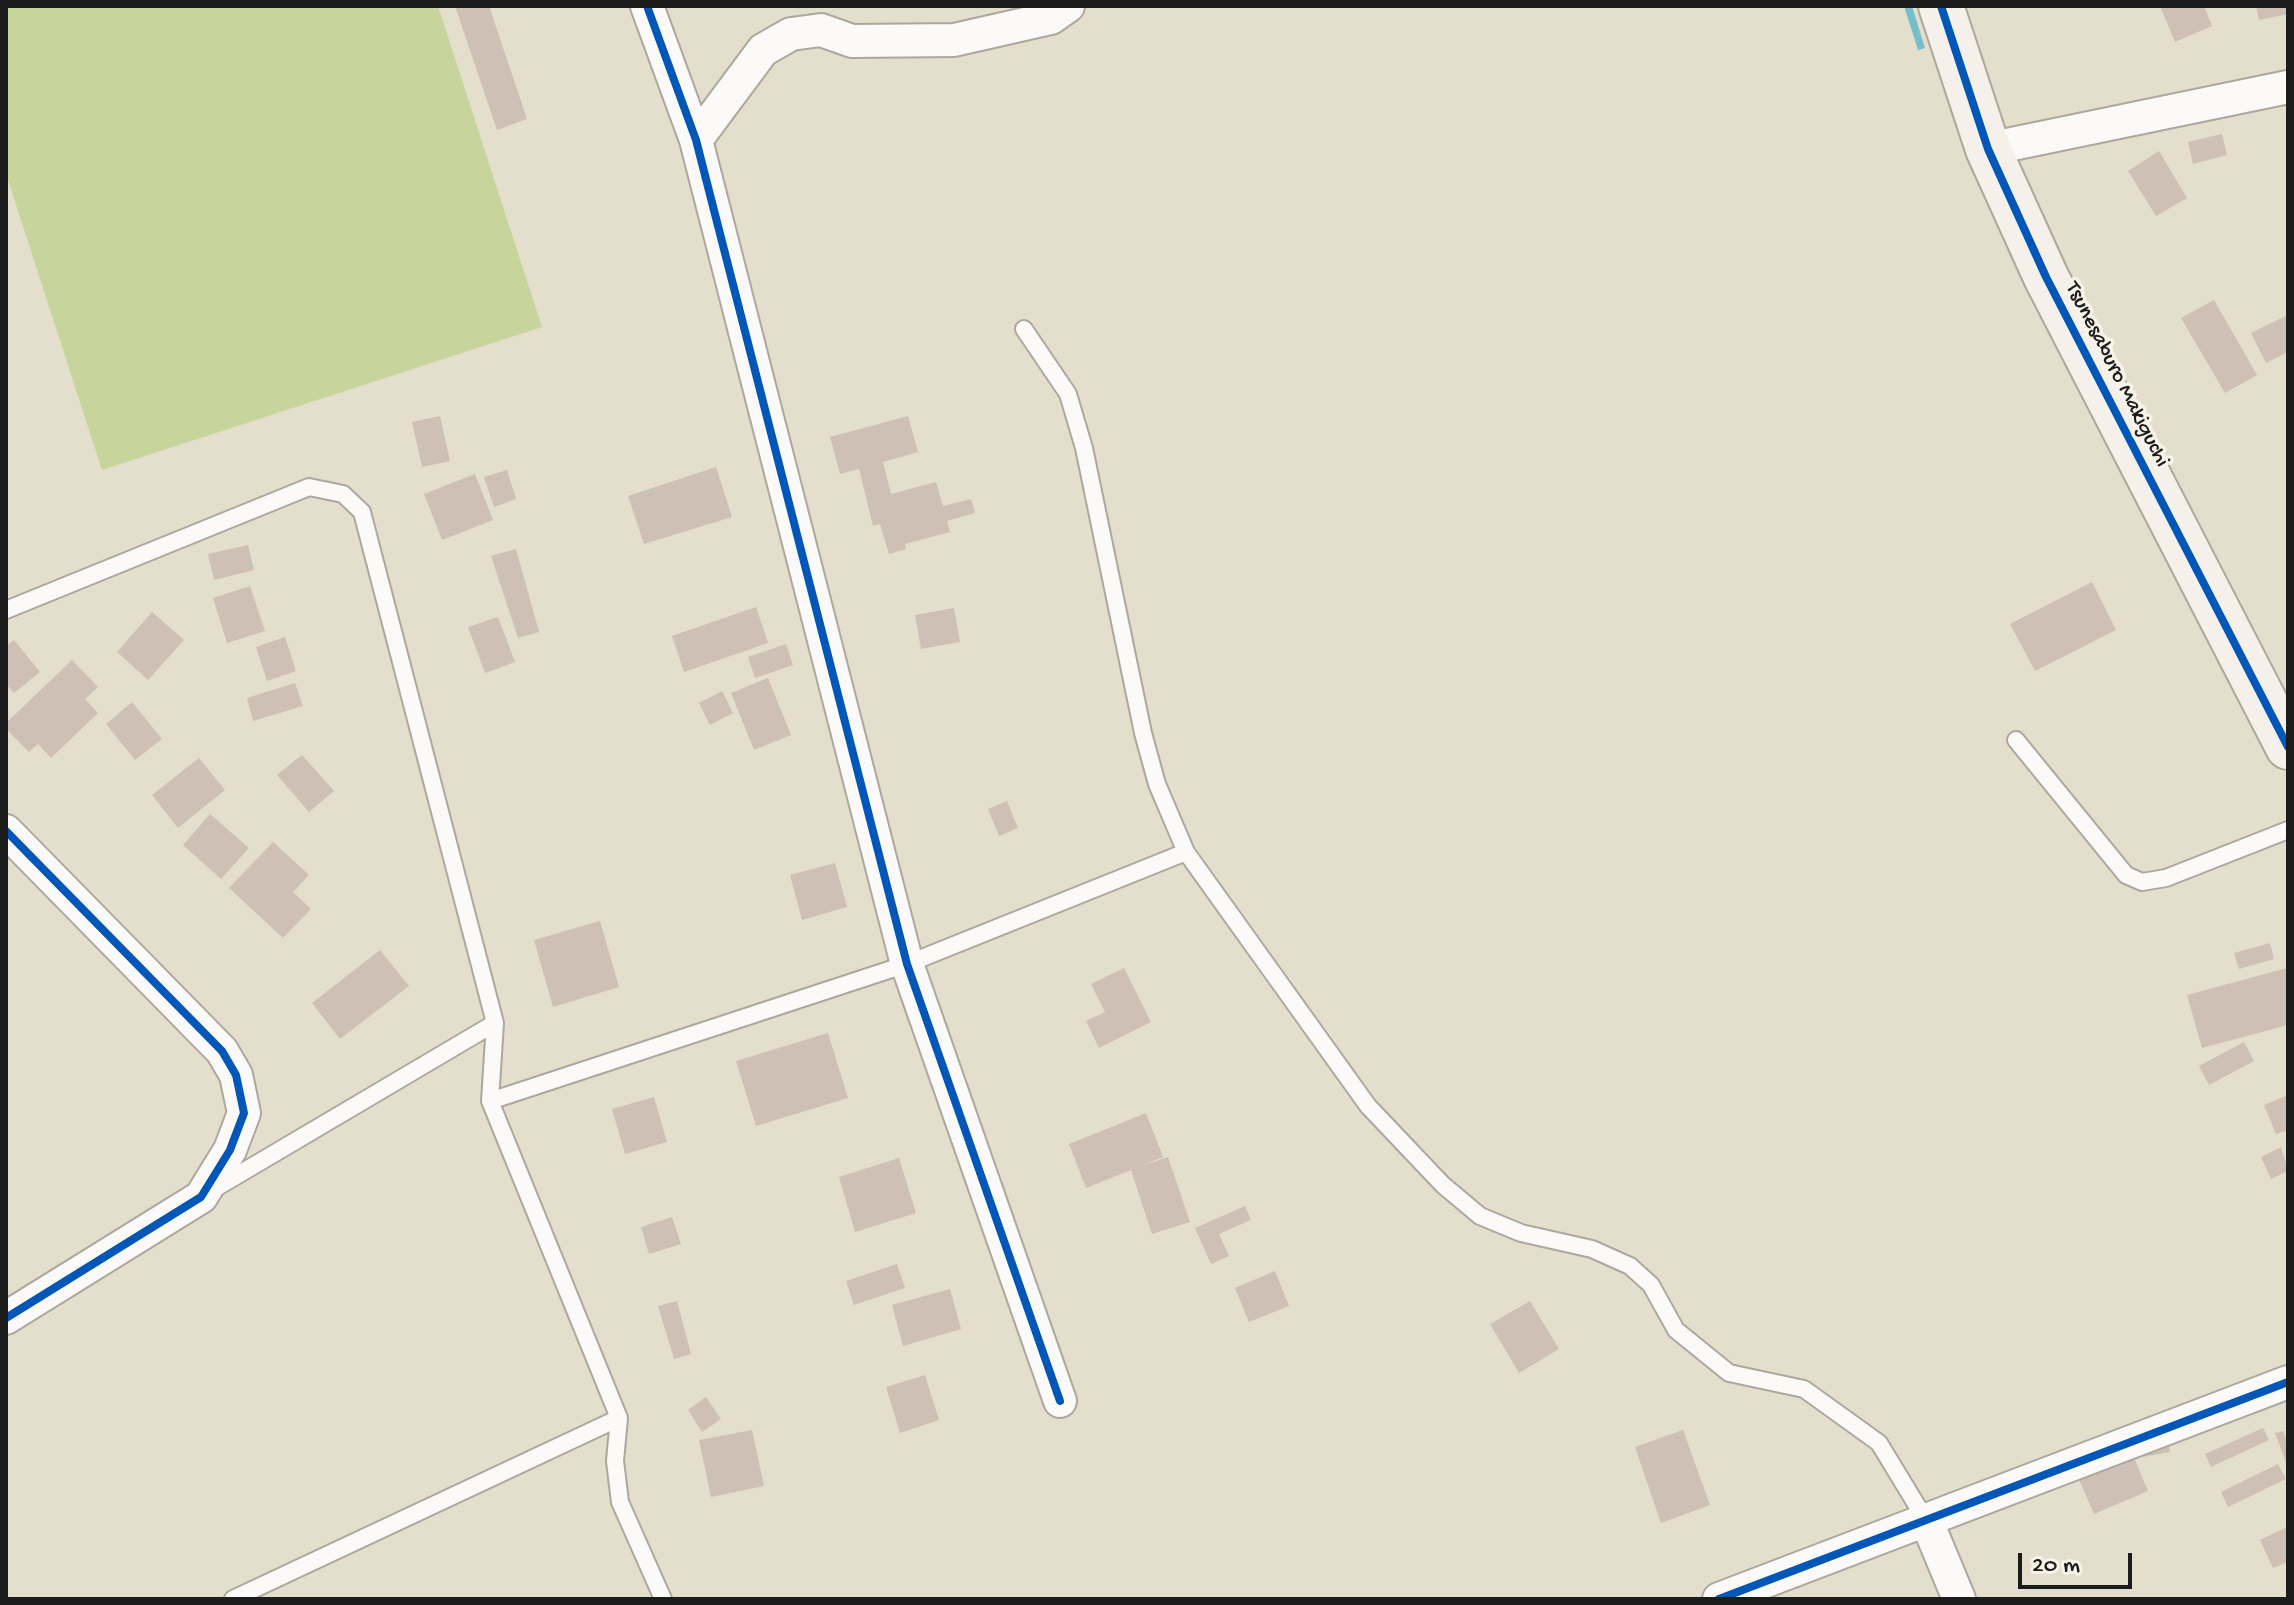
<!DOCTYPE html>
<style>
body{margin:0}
#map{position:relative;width:2294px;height:1605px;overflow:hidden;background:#e4decd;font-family:"Gochi Hand",sans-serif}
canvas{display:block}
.frame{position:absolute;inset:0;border:8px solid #1c1c1c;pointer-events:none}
.scale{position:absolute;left:2018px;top:1553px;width:114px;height:36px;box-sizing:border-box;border:4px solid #1c1c1c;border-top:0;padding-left:10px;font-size:24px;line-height:28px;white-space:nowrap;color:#1c1c1c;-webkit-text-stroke:6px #f7f3e8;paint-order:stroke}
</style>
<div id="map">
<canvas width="2294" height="1605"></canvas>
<div class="frame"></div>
<div class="scale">20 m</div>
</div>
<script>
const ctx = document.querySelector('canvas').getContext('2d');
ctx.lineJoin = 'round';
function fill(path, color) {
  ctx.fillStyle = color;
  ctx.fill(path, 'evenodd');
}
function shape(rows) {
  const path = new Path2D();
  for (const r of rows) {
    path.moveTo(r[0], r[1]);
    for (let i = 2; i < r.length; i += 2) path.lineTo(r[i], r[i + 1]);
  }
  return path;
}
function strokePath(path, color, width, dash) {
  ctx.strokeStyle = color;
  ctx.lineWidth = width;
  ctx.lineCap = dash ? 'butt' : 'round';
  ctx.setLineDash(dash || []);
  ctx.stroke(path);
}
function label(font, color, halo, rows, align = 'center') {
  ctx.font = font + ' "Gochi Hand",sans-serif';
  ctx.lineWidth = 7;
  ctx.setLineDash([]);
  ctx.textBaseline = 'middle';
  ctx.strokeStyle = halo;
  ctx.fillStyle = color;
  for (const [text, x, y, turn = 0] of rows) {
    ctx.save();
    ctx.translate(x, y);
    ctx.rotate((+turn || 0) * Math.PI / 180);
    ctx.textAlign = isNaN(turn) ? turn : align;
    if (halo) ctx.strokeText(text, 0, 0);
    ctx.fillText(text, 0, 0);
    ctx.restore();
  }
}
fill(shape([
 [6,6,438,6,542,327,102,470,6,174]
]), '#c7d59d');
fill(shape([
 [1904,6,1912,6,1925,48,1918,50]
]), '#78beca');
fill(shape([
 [455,6,489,6,527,119,497,130],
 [2160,6,2204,6,2212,26,2175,42],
 [2256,6,2288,6,2288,14,2259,20],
 [2222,134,2227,155,2193,164,2188,142],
 [2159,151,2187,198,2156,216,2128,171],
 [2214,300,2257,375,2225,393,2181,318],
 [2288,315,2288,352,2266,363,2251,333],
 [440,416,450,461,422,467,412,422],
 [908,416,918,452,883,462,891,494,936,482,943,506,971,499,975,513,947,521,950,532,905,544,906,549,889,554,880,524,873,526,859,469,840,474,830,437],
 [716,467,732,517,644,544,628,496],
 [507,470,516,499,494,507,484,477],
 [475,474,493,520,442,540,424,494],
 [248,545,254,570,214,580,208,554],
 [516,549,539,632,518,638,491,556],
 [2092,582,2116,630,2035,671,2010,624],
 [250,586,265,631,227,643,213,598],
 [756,607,768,643,684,672,672,636],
 [954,608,960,642,921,649,915,615],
 [152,612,184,640,148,680,117,652],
 [498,617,515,662,485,673,468,627],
 [285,637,296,671,267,681,256,647],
 [14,640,40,672,14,693,6,684,6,646],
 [786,644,793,665,755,678,748,657],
 [72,660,98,687,85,699,98,713,51,758,38,744,29,752,6,729,6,723],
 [768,678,791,735,754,750,731,693],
 [295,683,303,706,253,721,247,698],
 [722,691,733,713,710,725,699,703],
 [132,702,162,739,135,760,106,724],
 [302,755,334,791,309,812,277,775],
 [199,758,225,790,178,828,152,795],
 [1007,801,1018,828,999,836,988,809],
 [210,814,249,848,221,879,183,845],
 [273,842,309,875,293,892,311,909,283,938,229,888],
 [835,863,847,907,802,920,790,875],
 [600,921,619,987,553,1007,534,940],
 [2270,943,2274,959,2239,969,2234,953],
 [380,950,409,986,340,1039,312,1003],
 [1124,968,1151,1022,1099,1048,1086,1021,1105,1012,1091,984],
 [2287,968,2288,1025,2202,1048,2187,995],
 [828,1033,848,1098,756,1126,736,1061],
 [2244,1042,2254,1061,2209,1085,2199,1066],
 [2288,1095,2288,1130,2276,1134,2264,1105],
 [654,1097,667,1142,625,1154,612,1109],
 [1146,1113,1163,1157,1141,1166,1168,1157,1190,1222,1152,1234,1131,1170,1086,1188,1069,1144],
 [2281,1147,2288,1171,2271,1179,2261,1157],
 [899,1158,916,1213,855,1232,839,1177],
 [1245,1206,1251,1220,1219,1234,1229,1256,1211,1264,1195,1228],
 [672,1217,681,1244,649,1254,641,1227],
 [897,1264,905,1288,854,1305,846,1281],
 [1275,1271,1289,1306,1249,1322,1235,1288],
 [950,1289,961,1329,903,1346,892,1305],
 [677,1301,691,1354,674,1359,658,1306],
 [1530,1301,1559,1349,1519,1373,1490,1324],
 [925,1375,939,1420,900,1433,886,1387],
 [706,1397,721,1419,702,1432,688,1410],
 [2263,1428,2269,1440,2211,1467,2205,1454],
 [752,1430,764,1486,711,1497,699,1440],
 [1683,1430,1710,1505,1661,1523,1635,1447],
 [2283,1431,2288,1444,2288,1468,2275,1433],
 [2167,1432,2170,1452,2143,1457,2139,1436],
 [2132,1453,2148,1491,2094,1514,2078,1477],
 [2278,1464,2286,1479,2228,1507,2221,1492],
 [2287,1527,2288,1562,2273,1568,2260,1540]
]), '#cec0b4');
const lane = shape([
 [1024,329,1068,394,1084,448,1143,733,1157,784,1186,852,1368,1106,1443,1185,1480,1216,1521,1233,1592,1249,1630,1266,1651,1285,1676,1330,1729,1373,1804,1389,1879,1443,1927,1522],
 [6,610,309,487,343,494,362,512,495,1023,490,1101,619,1418,615,1461,620,1502,663,1599],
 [2016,740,2126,875,2142,882,2166,878,2288,830],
 [490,1101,907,964,1186,852],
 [214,1189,495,1023],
 [233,1599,619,1418]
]);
const street = shape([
 [647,6,696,140,907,964,1060,1401],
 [696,140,763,50,791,34,821,30,852,41,954,40,1051,18,1068,6],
 [1988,149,2288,87],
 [6,831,222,1051,236,1075,244,1113,230,1150,201,1197,6,1318],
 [1927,1522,1959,1599],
 [1719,1599,2288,1382]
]);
const secondary = shape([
 [1941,6,1988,149,2046,277,2288,747]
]);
strokePath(lane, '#aca89e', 20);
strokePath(street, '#aca89e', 36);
strokePath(secondary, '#aca89e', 48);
strokePath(lane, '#fbfaf8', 16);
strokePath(street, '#fbfaf8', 32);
strokePath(secondary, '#f5f1ea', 44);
strokePath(shape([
 [647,6,696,140,907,964,1060,1401],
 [1941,6,1988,149,2046,277,2288,747],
 [6,831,222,1051,236,1075,244,1113,230,1150,201,1197,6,1318],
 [1719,1599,2288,1382]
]), '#0057b8', 8);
label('22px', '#1c1c1c', '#f7f3e8', [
 ["Tsunesaburo Makiguchi",2116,375,63]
]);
</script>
